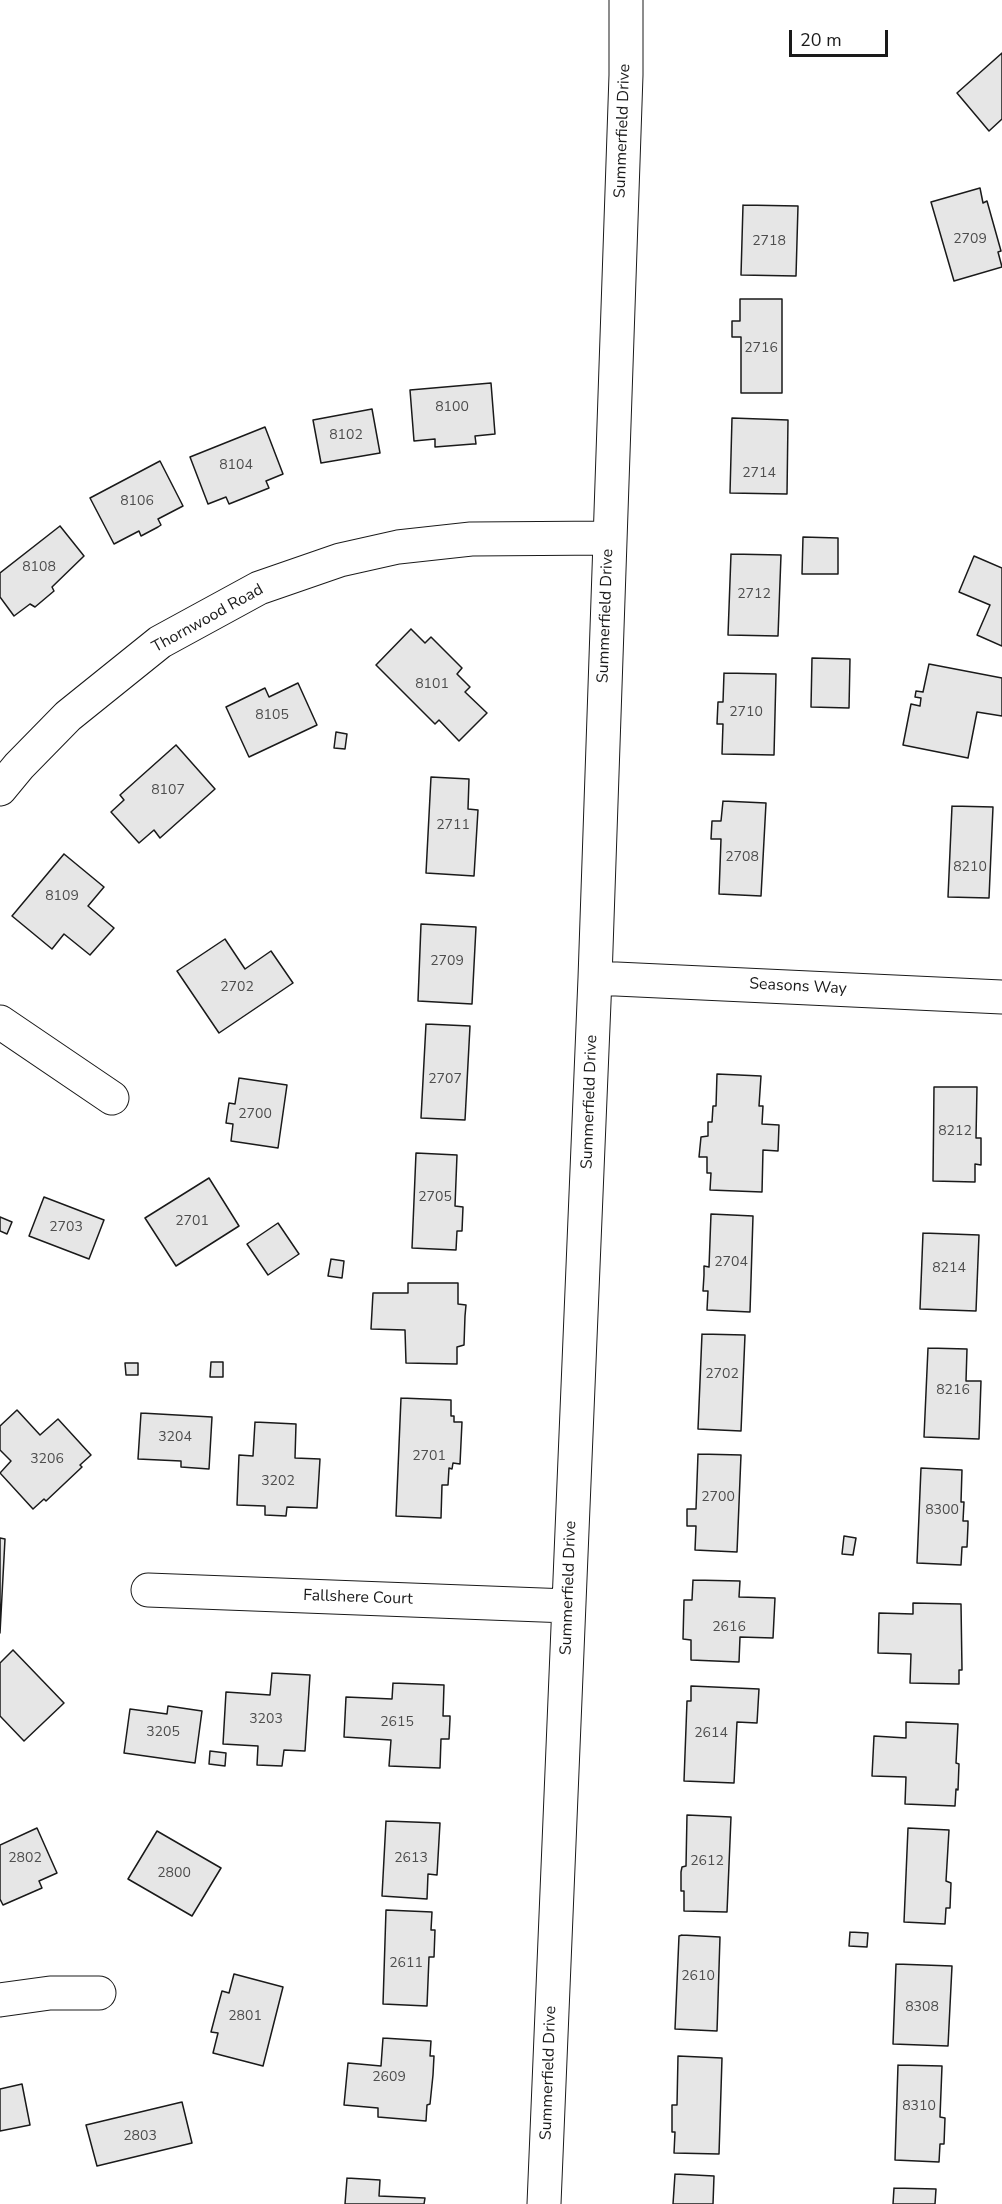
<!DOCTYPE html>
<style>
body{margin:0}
#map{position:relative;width:1002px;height:2204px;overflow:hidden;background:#fff;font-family:"Nunito Sans",sans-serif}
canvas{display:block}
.scale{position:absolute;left:789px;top:30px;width:99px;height:27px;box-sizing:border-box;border:3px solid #1a1a1a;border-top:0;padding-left:8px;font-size:18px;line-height:21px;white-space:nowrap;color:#1a1a1a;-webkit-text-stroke:4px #fff;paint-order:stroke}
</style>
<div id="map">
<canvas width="1002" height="2204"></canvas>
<div class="scale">20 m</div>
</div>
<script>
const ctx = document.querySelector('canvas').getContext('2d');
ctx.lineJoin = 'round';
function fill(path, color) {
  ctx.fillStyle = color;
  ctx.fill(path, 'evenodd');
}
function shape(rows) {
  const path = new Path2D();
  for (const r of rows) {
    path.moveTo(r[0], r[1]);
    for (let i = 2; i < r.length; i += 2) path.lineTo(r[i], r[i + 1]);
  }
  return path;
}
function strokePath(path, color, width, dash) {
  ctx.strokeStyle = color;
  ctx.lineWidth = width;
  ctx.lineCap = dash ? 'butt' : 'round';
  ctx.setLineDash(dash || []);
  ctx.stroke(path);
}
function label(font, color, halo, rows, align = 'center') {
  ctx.font = font + ' "Nunito Sans",sans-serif';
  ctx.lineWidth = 4.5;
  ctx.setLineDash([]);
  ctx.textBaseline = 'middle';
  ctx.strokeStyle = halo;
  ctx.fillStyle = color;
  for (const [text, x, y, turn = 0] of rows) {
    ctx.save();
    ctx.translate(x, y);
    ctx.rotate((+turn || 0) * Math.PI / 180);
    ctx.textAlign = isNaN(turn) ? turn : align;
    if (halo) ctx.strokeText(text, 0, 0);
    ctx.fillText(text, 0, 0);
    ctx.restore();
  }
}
const building = shape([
 [1002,53,1002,119,989,131,957,93,1002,53],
 [980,188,983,203,987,201,1001,251,998,252,1002,267,954,281,931,202,980,188],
 [743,205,798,206,796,276,741,275,743,205],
 [740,299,782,299,782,393,741,393,741,337,732,337,732,321,740,321,740,299],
 [491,383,495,434,475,436,476,444,473,444,435,447,435,439,414,441,410,390,491,383],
 [372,409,380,453,321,463,313,420,372,409],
 [732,418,788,420,787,494,730,493,732,418],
 [265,427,283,474,266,481,269,488,229,504,226,497,208,504,190,457,265,427],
 [160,461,183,506,158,519,161,525,158,527,141,536,139,531,114,544,90,498,160,461],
 [60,526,84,556,52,587,54,591,35,607,30,604,14,616,0,597,0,573,60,526],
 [803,537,838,538,838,574,802,574,803,537],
 [731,554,781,555,778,636,728,635,731,554],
 [974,556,1002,568,1002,646,977,635,990,605,959,592,974,556],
 [411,629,425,643,431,637,462,668,457,674,470,687,465,692,487,713,459,741,439,720,435,724,376,665,411,629],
 [812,658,850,659,849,708,811,707,812,658],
 [929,664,1002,678,1002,716,977,712,968,758,903,745,911,704,920,706,921,698,915,697,916,691,923,692,929,664],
 [724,673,776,674,774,755,722,754,723,724,717,724,718,702,723,702,724,673],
 [298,683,317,725,249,757,226,707,265,688,269,697,298,683],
 [336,732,347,734,345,749,334,748,336,732],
 [176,745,215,789,160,838,154,830,139,843,111,812,124,800,120,795,176,745],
 [431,777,469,779,468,809,478,810,474,876,426,873,431,777],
 [723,801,766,803,761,896,719,894,721,839,711,839,712,821,721,821,723,801],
 [952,806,993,807,989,898,948,897,952,806],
 [64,854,104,887,88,906,114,928,90,955,64,934,52,949,12,916,64,854],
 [421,924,476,927,472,1004,418,1001,421,924],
 [225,939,245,969,271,951,293,983,219,1033,177,971,225,939],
 [426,1024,470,1026,465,1120,421,1118,426,1024],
 [717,1074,761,1076,759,1106,763,1106,762,1124,779,1125,778,1151,763,1150,762,1192,710,1190,711,1173,707,1173,707,1157,699,1157,701,1137,708,1136,708,1122,712,1122,713,1106,716,1106,717,1074],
 [239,1078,287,1085,278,1148,231,1141,233,1124,226,1123,227,1116,229,1103,235,1104,239,1078],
 [934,1087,977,1087,976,1138,981,1138,981,1165,975,1164,975,1182,933,1181,934,1087],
 [416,1153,457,1155,455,1206,463,1207,462,1231,457,1231,456,1250,412,1248,416,1153],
 [209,1178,239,1226,176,1266,145,1218,209,1178],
 [44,1197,104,1220,89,1259,29,1236,44,1197],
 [711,1214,753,1216,750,1312,707,1310,708,1291,703,1291,704,1275,704,1266,709,1267,711,1214],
 [0,1217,12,1222,7,1234,0,1231,0,1217],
 [278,1223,299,1254,268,1275,247,1244,278,1223],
 [923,1233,979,1235,976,1311,920,1309,923,1233],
 [331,1259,344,1261,342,1278,328,1276,331,1259],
 [408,1283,458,1283,458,1304,466,1305,465,1316,464,1345,457,1347,457,1364,406,1363,405,1330,371,1329,373,1293,408,1293,408,1283],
 [702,1334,745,1335,741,1431,698,1429,702,1334],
 [928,1348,967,1349,966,1381,981,1381,979,1439,924,1437,928,1348],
 [211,1362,223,1362,223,1377,210,1377,211,1362],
 [125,1363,138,1363,138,1375,126,1375,125,1363],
 [401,1398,451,1400,451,1416,454,1416,454,1422,462,1422,460,1464,453,1463,452,1469,449,1468,448,1485,442,1485,441,1518,396,1516,401,1398],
 [17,1410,40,1435,58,1419,91,1455,80,1465,82,1467,46,1501,44,1499,33,1509,0,1473,11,1461,0,1450,0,1426,17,1410],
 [141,1413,212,1417,209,1469,181,1467,181,1461,138,1459,141,1413],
 [255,1422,296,1424,295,1458,320,1459,317,1508,287,1507,286,1516,265,1515,265,1506,237,1505,239,1455,253,1456,255,1422],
 [698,1454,741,1455,737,1552,695,1550,696,1526,687,1526,687,1509,696,1509,698,1454],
 [921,1468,962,1470,961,1502,964,1502,963,1521,968,1521,968,1525,967,1547,962,1547,961,1565,917,1563,921,1468],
 [844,1536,856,1538,853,1555,842,1554,844,1536],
 [0,1538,5,1539,0,1633,0,1538],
 [693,1580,740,1581,739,1597,775,1598,773,1638,740,1637,739,1662,691,1660,691,1640,683,1639,684,1600,692,1600,693,1580],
 [913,1603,961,1604,962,1670,959,1670,959,1684,910,1683,911,1654,878,1653,879,1613,913,1614,913,1603],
 [13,1650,64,1703,24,1741,0,1716,0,1663,13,1650],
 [272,1673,310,1675,305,1751,284,1750,282,1766,257,1765,258,1746,223,1744,226,1692,270,1695,272,1673],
 [393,1683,444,1685,443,1716,450,1716,450,1719,449,1739,441,1739,440,1768,389,1766,391,1740,344,1737,346,1697,392,1699,393,1683],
 [691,1686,759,1689,757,1723,737,1722,734,1783,684,1781,687,1701,691,1701,691,1686],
 [168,1706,202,1711,195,1763,124,1753,130,1709,167,1714,168,1706],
 [906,1722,958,1724,956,1763,959,1764,958,1790,956,1789,955,1806,905,1804,906,1777,872,1776,874,1736,906,1738,906,1722],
 [210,1751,226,1753,225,1766,209,1764,210,1751],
 [687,1815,731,1817,727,1912,684,1911,684,1891,681,1891,681,1872,682,1867,686,1866,687,1815],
 [386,1821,440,1823,437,1875,428,1874,427,1899,382,1896,386,1821],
 [37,1828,57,1873,39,1881,42,1888,3,1905,0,1899,0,1845,37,1828],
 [908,1828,949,1830,946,1881,951,1883,950,1908,946,1908,945,1924,904,1922,908,1828],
 [157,1831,221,1868,192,1916,128,1879,157,1831],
 [386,1910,432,1912,431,1930,435,1930,434,1957,429,1957,427,2006,383,2004,386,1910],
 [850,1932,868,1933,867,1947,849,1946,850,1932],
 [682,1935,720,1937,717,2031,675,2029,679,1936,682,1935],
 [896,1964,952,1966,948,2046,893,2044,896,1964],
 [234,1974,283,1987,263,2066,213,2053,218,2033,211,2032,216,2013,222,1991,229,1993,234,1974],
 [383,2038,431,2041,430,2056,434,2056,433,2075,430,2104,427,2105,426,2121,378,2117,378,2108,344,2105,348,2063,381,2066,383,2038],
 [678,2056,722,2058,719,2154,674,2153,675,2132,672,2132,672,2105,677,2105,678,2056],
 [898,2065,942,2066,940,2117,945,2118,944,2144,940,2144,939,2162,895,2160,898,2065],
 [22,2084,30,2125,0,2131,0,2089,22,2084],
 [182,2102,192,2143,97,2166,86,2125,182,2102],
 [675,2174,714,2176,713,2204,673,2204,675,2174],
 [347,2178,380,2180,379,2196,425,2198,424,2204,345,2204,347,2178],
 [894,2188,936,2189,935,2204,893,2204,894,2188]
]);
fill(building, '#e6e6e6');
strokePath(building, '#1a1a1a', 1.5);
const minor = shape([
 [0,789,19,766,68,716,160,642,259,588,340,560,398,547,471,539,609,538],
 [595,978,1002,997],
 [0,1022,112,1098],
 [148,1590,568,1606],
 [0,2000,50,1993,99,1993],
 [544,2204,595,978,626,75,626,0]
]);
strokePath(minor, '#1a1a1a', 35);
strokePath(minor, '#fff', 33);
label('14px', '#4d4d4d', null, [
 ["2709",970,240],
 ["2718",769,242],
 ["2716",761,349],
 ["8100",452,408],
 ["8102",346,436],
 ["8104",236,466],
 ["2714",759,474],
 ["8106",137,502],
 ["8108",39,568],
 ["2712",754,595],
 ["8101",432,685],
 ["2710",746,713],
 ["8105",272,716],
 ["8107",168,791],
 ["2711",453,826],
 ["2708",742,858],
 ["8210",970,868],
 ["8109",62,897],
 ["2709",447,962],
 ["2702",237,988],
 ["2707",445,1080],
 ["2700",255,1115],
 ["8212",955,1132],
 ["2705",435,1198],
 ["2701",192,1222],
 ["2703",66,1228],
 ["2704",731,1263],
 ["8214",949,1269],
 ["2702",722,1375],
 ["8216",953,1391],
 ["3204",175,1438],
 ["2701",429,1457],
 ["3206",47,1460],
 ["3202",278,1482],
 ["2700",718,1498],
 ["8300",942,1511],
 ["2616",729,1628],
 ["3203",266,1720],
 ["2615",397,1723],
 ["3205",163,1733],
 ["2614",711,1734],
 ["2802",25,1859],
 ["2613",411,1859],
 ["2612",707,1862],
 ["2800",174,1874],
 ["2611",406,1964],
 ["2610",698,1977],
 ["8308",922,2008],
 ["2801",245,2017],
 ["2609",389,2078],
 ["8310",919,2107],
 ["2803",140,2137]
]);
label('16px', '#1a1a1a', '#fff', [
 ["Summerfield Drive",623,131,-88],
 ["Summerfield Drive",606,616,-88],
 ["Thornwood Road",208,619,-29],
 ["Seasons Way",798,987,3],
 ["Summerfield Drive",590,1102,-88],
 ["Summerfield Drive",569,1588,-88],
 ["Fallshere Court",358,1598,2],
 ["Summerfield Drive",549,2073,-88]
]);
</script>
